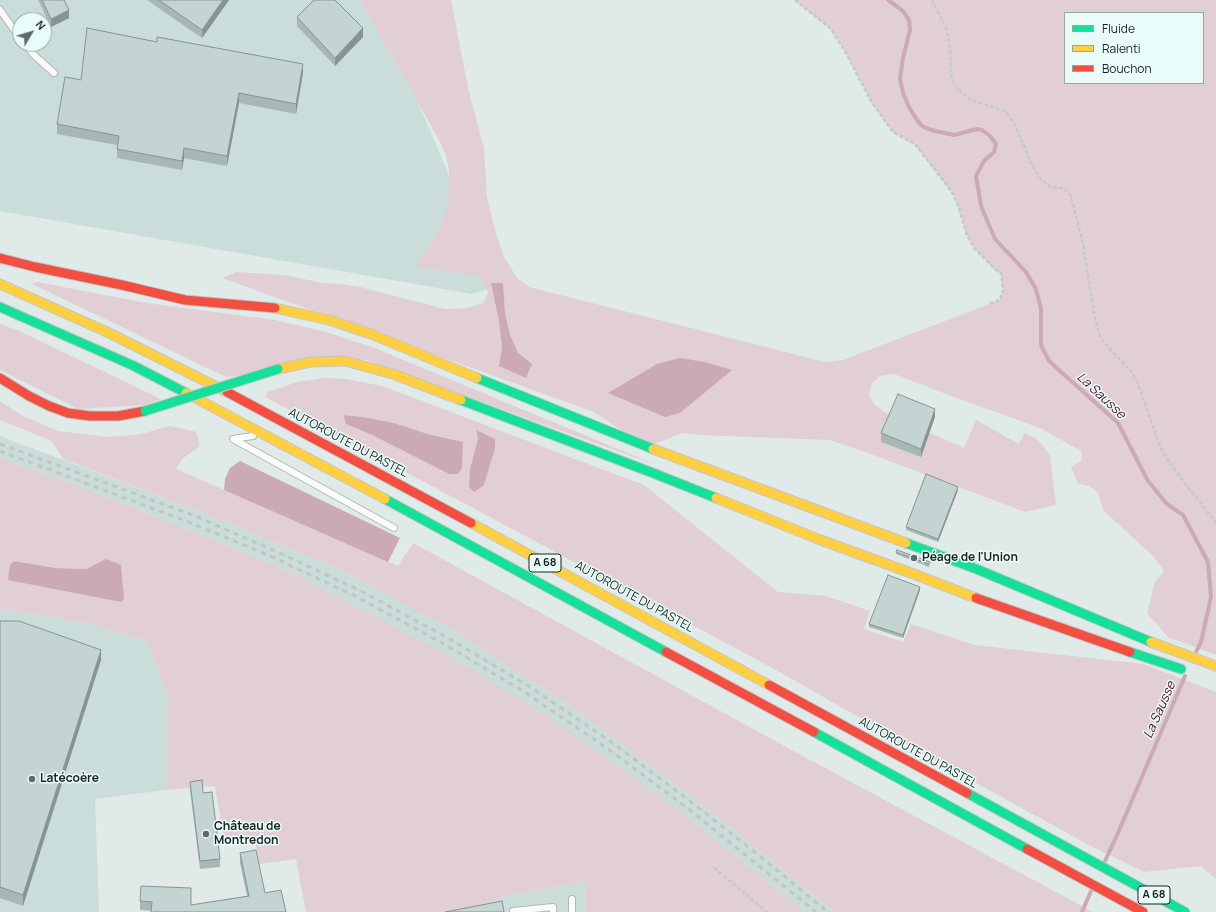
<!DOCTYPE html>
<meta charset="utf-8">
<style>
body{margin:0}
#map{position:relative;width:1216px;height:912px;overflow:hidden;background:#e0eae8;font-family:Manrope,sans-serif}
canvas{display:block}
.legend{position:absolute;left:1064px;top:12px;width:140px;height:72px;box-sizing:border-box;background:#eafcfa;border:1px solid #98a5a4;margin:0;padding:5px 7px;list-style:none;font-size:12px;color:#1c2222}
.legend li{display:flex;align-items:center;gap:8px;height:20px}
.legend b{width:20px;border:1px solid #98a5a4}
.north{position:absolute;left:12px;top:12px;width:40px;height:40px;box-sizing:border-box;background:#eafcfa;border:1px solid #98a5a4;border-radius:50%;rotate:52deg;font-size:11px;font-weight:700;line-height:16px;text-align:center;color:#1c2222}
.north::after{content:'';display:block;margin:auto;width:14px;height:18px;background:#616867;clip-path:polygon(50% 0,100% 100%,50% 72%,0 100%)}
</style>
<div id="map">
<canvas width="1216" height="912"></canvas>
<ul class="legend">
<li><b style="height:5px;background:#16e098"></b>Fluide</li>
<li><b style="height:5px;background:#ffcf43"></b>Ralenti</li>
<li><b style="height:5px;background:#f24e42"></b>Bouchon</li>
</ul>
<div class="north">N</div>
</div>
<script>
const ctx = document.querySelector('canvas').getContext('2d');
ctx.lineJoin = 'round';
function fill(path, color) {
  ctx.fillStyle = color;
  ctx.fill(path, 'evenodd');
}
function shape(rows) {
  const path = new Path2D();
  for (const r of rows) {
    path.moveTo(r[0], r[1]);
    for (let i = 2; i < r.length; i += 2) path.lineTo(r[i], r[i + 1]);
  }
  return path;
}
function strokePath(path, color, width, dash) {
  ctx.strokeStyle = color;
  ctx.lineWidth = width;
  ctx.lineCap = dash ? 'butt' : 'round';
  ctx.setLineDash(dash || []);
  ctx.stroke(path);
}
function label(font, color, halo, rows, align = 'center') {
  ctx.font = font + ' Manrope,sans-serif';
  ctx.lineWidth = 3;
  ctx.setLineDash([]);
  ctx.textBaseline = 'middle';
  ctx.strokeStyle = halo;
  ctx.fillStyle = color;
  for (const [text, x, y, turn = 0] of rows) {
    ctx.save();
    ctx.translate(x, y);
    ctx.rotate((+turn || 0) * Math.PI / 180);
    ctx.textAlign = isNaN(turn) ? turn : align;
    if (halo) ctx.strokeText(text, 0, 0);
    ctx.fillText(text, 0, 0);
    ctx.restore();
  }
}
fill(shape([
 [0,0,360,0,419,105,497,287,472,294,0,211],
 [20,20,44,20,44,44,20,44],
 [0,436,209,515,334,567,446,626,574,708,702,804,834,912,804,912,691,820,298,576,202,535,115,500,0,458],
 [0,609,82,622,147,641,168,698,166,790,95,799,99,912,0,912],
 [585,882,586,912,472,912,504,896]
]), '#cbdddb');
fill(shape([
 [360,0,451,0,468,88,484,148,487,196,496,234,504,257,517,278,529,287,825,362,843,360,1000,300,1003,290,1001,274,996,270,975,249,967,235,958,205,952,192,915,144,893,132,871,101,846,53,831,29,795,0,1216,0,1216,655,1168,637,1147,613,1155,582,1164,571,1154,557,1103,510,1098,493,1090,486,1078,484,1071,467,1082,460,1081,451,1040,428,962,400,894,374,880,376,872,383,869,395,875,405,889,415,964,448,976,420,1019,444,1025,433,1038,440,1050,455,1056,505,1025,512,865,452,830,440,701,435,682,433,647,447,594,412,222,278,236,272,285,275,322,283,340,284,360,287,445,309,468,308,483,303,488,293,481,277,415,266,432,242,443,221,449,193,449,170,446,156,439,140],
 [1065,13,1203,13,1203,83,1065,83],
 [37,282,147,303,275,320,326,332,372,347,659,466,366,360,226,377,32,284],
 [0,324,19,331,161,399,145,405,78,409,0,370],
 [325,378,346,379,382,386,644,485,778,592,826,596,870,611,864,629,903,642,911,624,974,645,1143,664,1216,692,1216,879,1201,866,1144,872,1087,844,938,762,767,665,265,397,268,392,297,382],
 [343,415,362,417,463,442,449,474,372,435,346,424],
 [476,430,495,448,470,469,478,438],
 [0,401,23,416,58,431,110,437,141,434,170,426,180,428,196,432,200,446,182,459,176,469,398,566,413,543,801,755,1093,912,834,912,702,804,574,708,446,626,334,567,209,515,63,459,52,441,0,420],
 [0,458,115,500,202,535,298,576,430,645,563,726,691,820,804,912,586,912,585,882,504,896,472,912,306,912,296,859,259,864,255,838,224,840,215,786,166,790,168,698,147,641,82,622,0,609],
 [106,559,124,599,121,602,8,579,14,561,56,568,86,569]
]), '#e1cfd5');
fill(shape([
 [491,283,503,283,505,313,510,335,518,353,532,364,526,378,499,366,502,347,499,321],
 [680,358,705,362,732,370,680,413,665,417,608,393,657,364],
 [343,415,362,417,394,423,428,434,463,442,462,468,458,474,449,474,372,435,346,424],
 [476,430,495,439,495,448,484,485,474,492,469,487,470,469,478,438],
 [240,461,400,538,388,562,224,490,225,479,230,468],
 [106,559,121,565,124,599,121,602,8,580,10,565,14,561,56,568,86,569]
]), '#ccaab5');
strokePath(shape([
 [888,0,903,11,909,20,910,30,903,58,900,79,903,93,909,107,915,117,921,125,926,128,935,131,954,135,977,129,982,130,990,136,996,144,994,152,984,161,976,176,981,206,995,239,1026,272,1036,289,1041,309,1041,345,1049,361,1118,423,1148,481,1167,504,1183,515,1208,562,1211,597,1201,642,1196,652],
 [1105,861,1118,833,1185,676],
 [1082,912,1091,891]
]), '#ccaab5', 4);
const lane = shape([
 [0,10,20,38],
 [25,44,34,55,54,73],
 [253,436,233,439,394,528],
 [572,899,572,912],
 [513,911,553,907,553,912]
]);
const fast = shape([
 [0,307,134,366,186,393],
 [477,378,653,449],
 [461,400,653,473,716,498],
 [385,499,666,652],
 [906,543,974,568,1151,642],
 [1130,652,1181,669],
 [814,732,1027,849],
 [967,793,1185,912]
]);
const slow = shape([
 [0,284,107,332,227,392],
 [275,308,329,320,371,334,477,378],
 [278,369,311,362,345,361,393,374,461,400],
 [186,393,385,499],
 [653,449,906,543],
 [716,498,818,539,911,573,976,598],
 [471,523,769,685],
 [1151,642,1216,666]
]);
const jam = shape([
 [0,258,35,267,122,285,185,300,275,308],
 [0,378,29,396,49,406,68,413,90,416,118,416,145,411],
 [227,392,471,523],
 [976,598,1130,652],
 [666,652,814,732],
 [769,685,967,793],
 [1027,849,1143,912]
]);
strokePath(lane, '#b1b8b8', 8);
strokePath(fast, '#c2c7c7', 11);
strokePath(slow, '#c2c7c7', 11);
strokePath(jam, '#c2c7c7', 11);
strokePath(shape([
 [795,0,831,29,846,53,871,101,893,132,915,144,952,192,958,205,967,235,975,249,996,270,1001,273,1003,290,1000,300,988,304],
 [932,0,947,30,951,56,951,74,953,83,960,91,971,100,1005,111,1015,125,1032,165,1040,178,1050,187,1063,188,1067,191,1071,196,1083,244,1095,318,1100,337,1109,348,1131,371,1138,384,1161,449,1174,469,1216,523],
 [714,868,767,912]
]), '#c6c9c9', 2.5, [4, 2]);
strokePath(lane, '#fafcfc', 6);
strokePath(fast, '#16e098', 9);
strokePath(slow, '#ffcf43', 9);
strokePath(jam, '#f24e42', 9);
strokePath(shape([
 [0,444,190,514,271,549,359,590,448,638,527,685,613,743,690,801,766,861,828,912],
 [0,451,186,521,268,555,355,596,444,644,523,691,608,749,686,807,816,912]
]), '#c1c5c3', 3, [5, 5]);
const fastBridge = shape([
 [145,411,278,369]
]);
strokePath(fastBridge, '#c2c7c7', 11, []);
strokePath(fastBridge, '#16e098', 9);
fill(shape([
 [38,0,64,0,69,18,51,27],
 [147,0,229,0,202,38],
 [297,17,363,37,335,66,297,26],
 [303,73,296,114,239,103,227,166,184,158,182,170,117,158,117,145,57,134,57,124,81,80],
 [935,417,921,457,881,442,881,433],
 [958,490,938,542,906,530,906,527],
 [896,552,930,562,929,567,896,554],
 [920,590,903,638,869,627,869,624],
 [0,621,101,660,23,906,0,898],
 [190,782,203,793,220,859,220,867,200,869,190,790],
 [240,853,265,893,286,912,152,911,140,910,140,901,191,905,247,896,240,863]
]), '#a8b6b5');
fill(shape([
 [223,0,229,0,202,38,202,30],
 [69,10,69,18,51,27,51,19],
 [363,28,363,37,335,66,335,58],
 [303,64,303,73,296,114,296,104],
 [239,93,239,103,227,166,227,156],
 [184,148,184,158,182,170,182,161],
 [935,409,935,417,921,457,921,449],
 [958,487,958,490,938,542,938,539],
 [920,587,920,590,903,638,903,635],
 [101,650,101,660,23,906,23,895]
]), '#889493');
const building = shape([
 [42,0,64,0,69,10,51,19,42,0],
 [159,0,223,0,202,30,159,0],
 [314,0,335,0,363,28,335,58,297,17,314,0],
 [87,28,157,42,157,37,303,64,296,104,239,93,227,156,184,148,182,161,117,149,119,136,57,124,65,77,81,80,87,28],
 [898,394,935,409,921,449,881,433,898,394],
 [926,474,958,487,938,539,906,527,926,474],
 [897,550,930,562,929,564,896,552,897,550],
 [888,575,920,587,903,635,869,624,888,575],
 [0,621,19,621,101,650,23,895,0,887,0,621],
 [202,780,203,793,212,792,220,859,200,861,190,782,202,780],
 [256,850,265,893,281,890,286,912,151,912,152,902,140,901,141,886,191,888,191,905,249,896,240,853,256,850],
 [502,901,504,912,445,912,502,901]
]);
fill(building, '#c3d4d2');
strokePath(building, '#889493', 1);
for (const [x, y, r, color] of [
 [914,558,4,"#616867"],
 [32,779,4,"#616867"],
 [206,834,4,"#616867"]
]) {
  const dot = new Path2D();
  dot.arc(x, y, r, 0, 2 * Math.PI);
  ctx.fillStyle = color;
  ctx.fill(dot);
  strokePath(dot, '#eafcfa', 1.5);
}
for (const [x, y, w] of [
 [545,563,32],
 [1154,895,32]
]) {
  const box = new Path2D();
  box.roundRect(x - w / 2, y - 9, w, 18, 3);
  ctx.fillStyle = '#eafcfa';
  ctx.fill(box);
  strokePath(box, '#1c2222', 1);
}
label('bold 11px', '#1c2222', null, [
 ["A 68",545,563],
 ["A 68",1154,895]
]);
label('12px', '#1c2222', '#eafcfa', [
 ["AUTOROUTE DU PASTEL",348,443,28],
 ["AUTOROUTE DU PASTEL",634,597,29],
 ["AUTOROUTE DU PASTEL",918,753,29]
]);
label('bold 12px', '#1c2222', '#eafcfa', [
 ["Péage de l'Union",922,558],
 ["Latécoère",40,779],
 ["Château de",214,827],
 ["Montredon",214,841]
], 'left');
label('italic 13px', '#51122d', '#eafcfa', [
 ["La Sausse",1101,396,43],
 ["La Sausse",1160,710,-66]
]);
</script>
